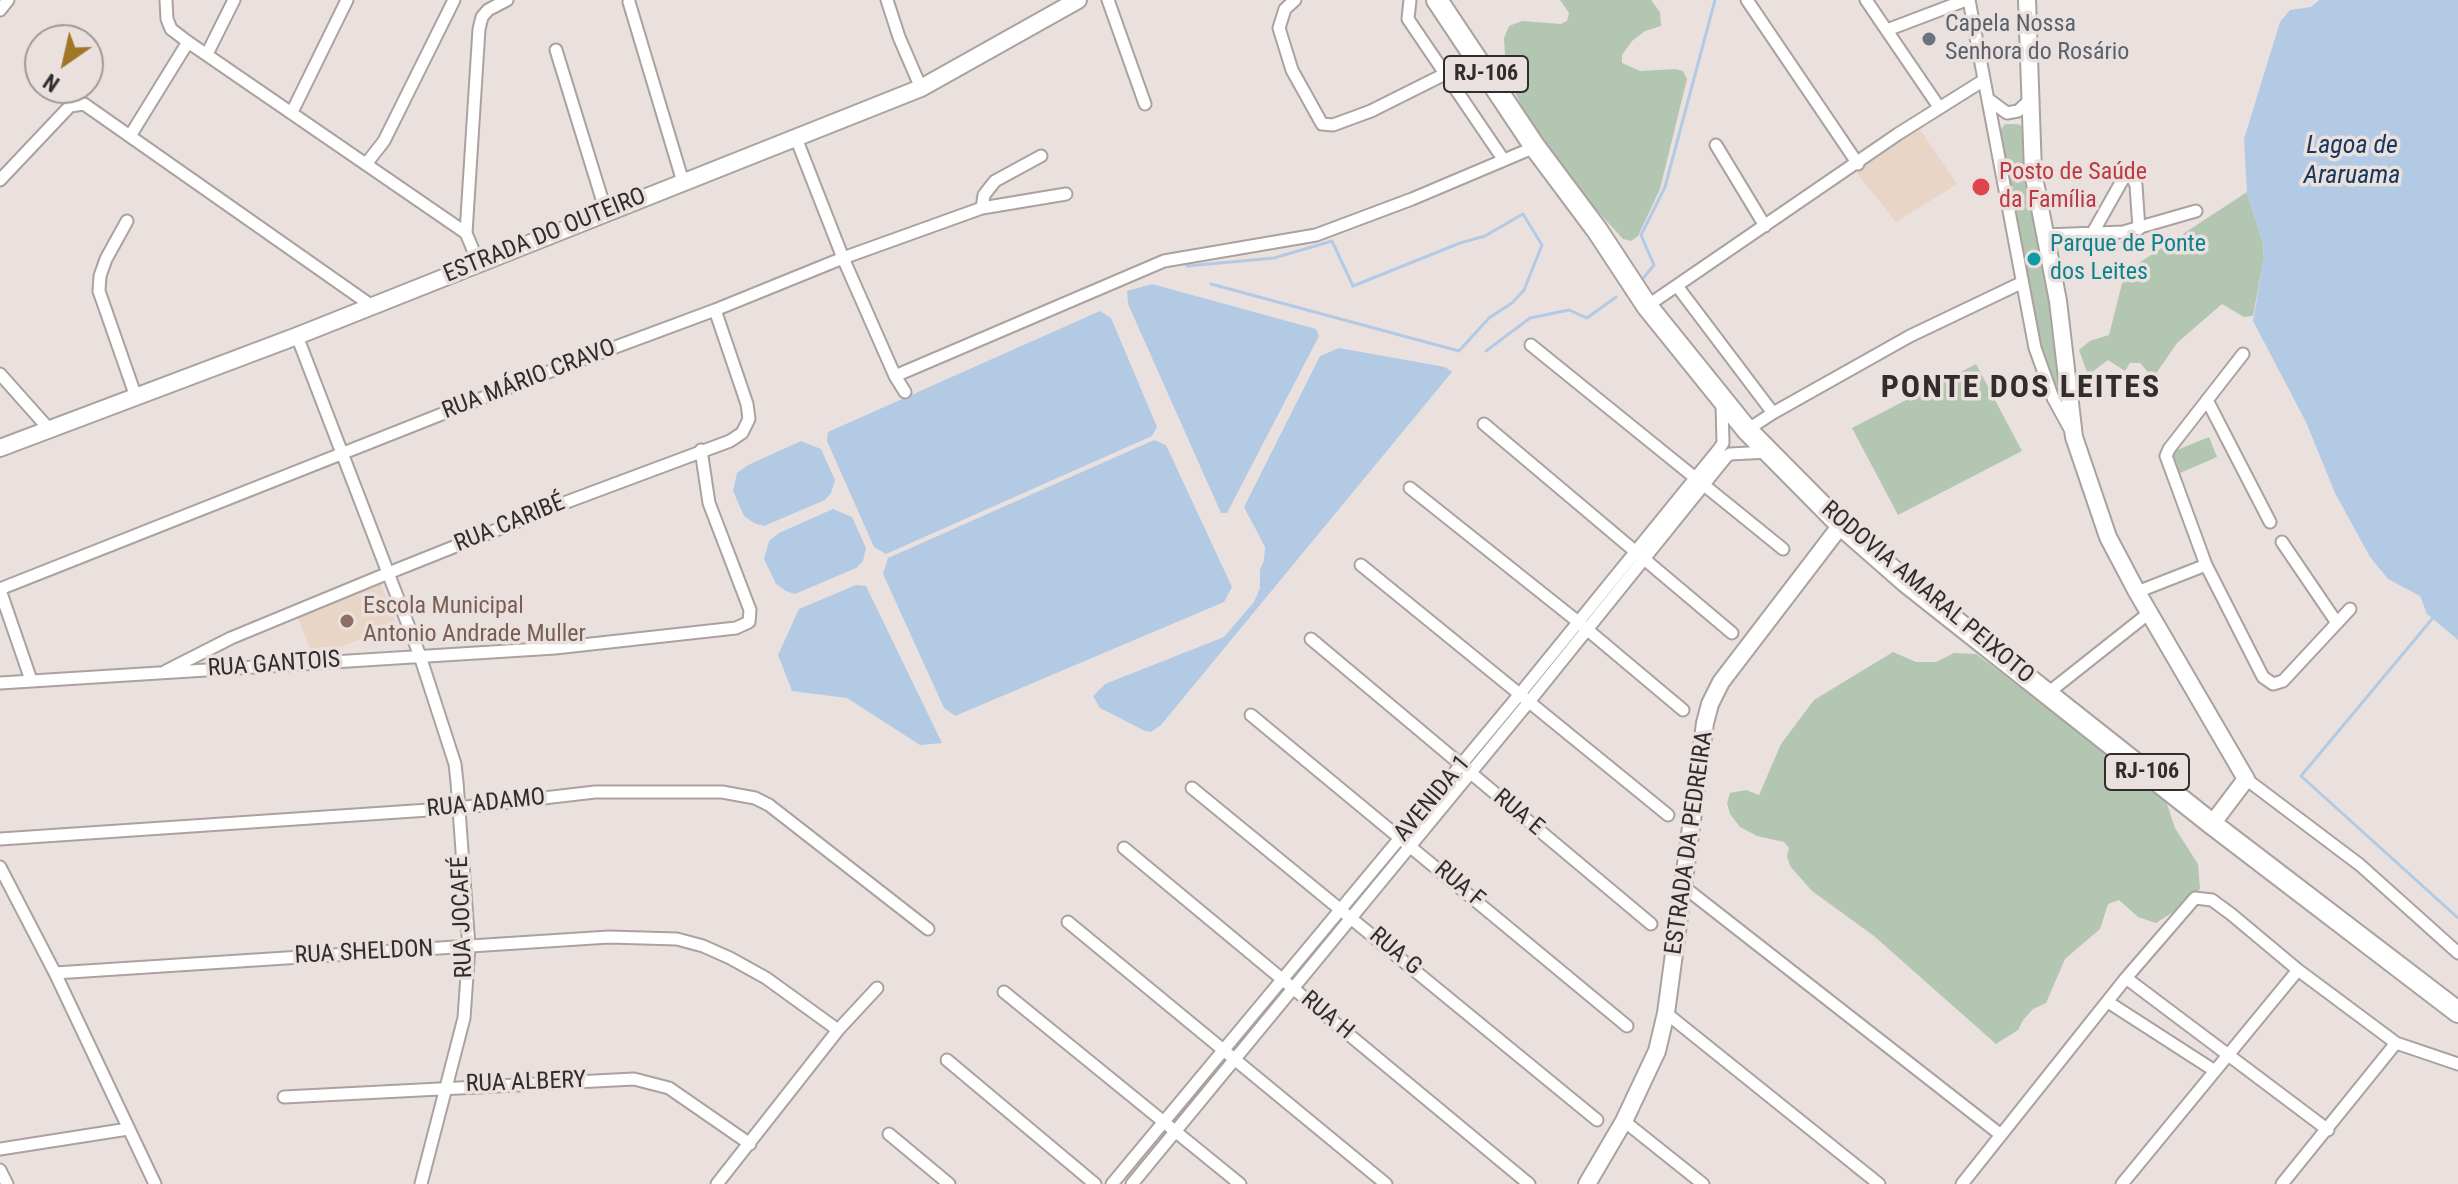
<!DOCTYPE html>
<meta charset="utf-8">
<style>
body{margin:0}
#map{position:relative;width:2458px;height:1184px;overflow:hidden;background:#eae1de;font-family:"Roboto Condensed",sans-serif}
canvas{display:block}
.north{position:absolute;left:24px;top:24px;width:80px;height:80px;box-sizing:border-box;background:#eae1de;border:2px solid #a09997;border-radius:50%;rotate:214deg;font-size:22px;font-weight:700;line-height:32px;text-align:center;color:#302d2c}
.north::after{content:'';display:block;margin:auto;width:28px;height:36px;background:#a07726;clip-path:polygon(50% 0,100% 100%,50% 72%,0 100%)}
</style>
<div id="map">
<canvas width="2458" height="1184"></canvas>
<div class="north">N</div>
</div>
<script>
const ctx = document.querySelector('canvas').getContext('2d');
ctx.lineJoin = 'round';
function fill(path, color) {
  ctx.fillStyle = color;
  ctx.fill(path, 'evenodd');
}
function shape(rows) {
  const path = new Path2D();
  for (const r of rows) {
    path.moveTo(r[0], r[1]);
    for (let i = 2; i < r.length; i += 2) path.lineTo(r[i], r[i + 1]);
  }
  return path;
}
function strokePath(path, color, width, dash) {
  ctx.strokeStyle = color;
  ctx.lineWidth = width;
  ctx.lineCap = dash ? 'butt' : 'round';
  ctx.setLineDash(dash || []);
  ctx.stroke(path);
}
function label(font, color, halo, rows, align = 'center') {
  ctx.font = font + ' "Roboto Condensed",sans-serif';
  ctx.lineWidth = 7;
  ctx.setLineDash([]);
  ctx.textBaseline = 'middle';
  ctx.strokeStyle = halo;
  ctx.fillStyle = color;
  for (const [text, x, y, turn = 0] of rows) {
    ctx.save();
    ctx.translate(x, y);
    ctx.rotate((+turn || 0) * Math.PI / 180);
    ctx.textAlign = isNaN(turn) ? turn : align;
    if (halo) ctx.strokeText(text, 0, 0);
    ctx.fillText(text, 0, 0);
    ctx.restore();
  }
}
fill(shape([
 [1919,128,1957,184,1896,222,1856,172],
 [381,584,397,626,313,657,297,615]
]), '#e9d5c6');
fill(shape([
 [1560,0,1651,0,1660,12,1661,26,1645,31,1632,41,1622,55,1622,63,1640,71,1675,69,1683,71,1687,79,1660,189,1638,236,1631,241,1623,239,1570,181,1520,103,1506,72,1504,38,1509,26,1522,21,1561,24,1567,21,1569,13],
 [2005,124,2018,124,2026,129,2066,392,2057,395,2040,347,1999,132],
 [2247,192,2263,244,2264,258,2253,316,2244,317,2222,304,2177,343,2153,378,2140,363,2130,363,2125,371,2108,360,2088,375,2079,350,2090,341,2109,335,2125,272],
 [1976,364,2022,451,1898,515,1852,428],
 [2209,437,2217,457,2180,473,2172,452],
 [1893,652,1916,662,1936,662,1954,653,1976,654,2090,740,2166,801,2175,828,2198,864,2200,889,2178,909,2156,923,2138,917,2119,900,2108,904,2100,929,2065,959,2046,1003,2033,1009,2023,1020,2018,1030,1996,1044,1874,936,1812,891,1790,866,1787,856,1789,848,1784,842,1757,836,1740,827,1730,814,1727,803,1730,793,1746,790,1759,795,1781,744,1814,700]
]), '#b2c6b2');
fill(shape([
 [2319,0,2458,0,2458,640,2427,614,2420,596,2388,579,2370,557,2335,493,2306,422,2253,321,2264,258,2263,244,2247,192,2244,139,2280,22,2290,10,2311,7],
 [1152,284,1316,329,1319,336,1227,513,1221,513,1128,304,1127,291],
 [1100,311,1111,318,1157,427,1152,436,886,554,874,547,827,441,828,432],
 [1339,348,1445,367,1452,372,1161,725,1151,732,1145,731,1100,708,1093,696,1105,684,1224,637,1254,602,1260,588,1260,570,1264,560,1265,547,1244,507,1320,356],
 [1154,440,1166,445,1232,587,1224,602,955,716,944,708,883,574,888,558],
 [801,441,821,449,835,480,831,493,825,500,764,526,754,523,744,516,733,491,737,473,748,465],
 [833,509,852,517,866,548,863,561,856,568,795,594,786,591,776,584,764,559,769,541,779,533],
 [856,585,866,586,942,743,920,745,847,698,792,691,778,655,799,609]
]), '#b3cae5');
strokePath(shape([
 [1187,266,1274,258,1332,241,1353,286,1460,243,1485,236,1523,214,1542,245,1524,290,1512,303,1489,318,1459,351,1211,284],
 [1640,282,1654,265,1641,235,1665,187,1715,0],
 [1486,351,1530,318,1569,310,1587,318,1616,297],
 [2432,619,2301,776,2458,918]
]), '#b3cae5', 3);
const street = shape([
 [166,0,167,19,171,29,188,42,466,233],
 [887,0,899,37,921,88],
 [1108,0,1145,104],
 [1295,0,1285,9,1279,28,1292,70,1322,124,1333,125,1371,111,1443,75,1473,54],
 [1410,0,1408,19,1503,159],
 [1747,0,1858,164],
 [1866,0,1939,107],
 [1969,0,2035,348,2053,398,2070,429],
 [629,2,683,182],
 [0,10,8,0],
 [1887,30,1966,0],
 [556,50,606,212],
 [207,54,234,0],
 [1988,99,2007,113,2018,111,2032,98],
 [292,112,347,0],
 [130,136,188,42],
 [796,138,843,258,895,376,905,392],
 [1716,145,1765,226],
 [366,164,384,141,454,0],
 [0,180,70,106,84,104,372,306],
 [982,208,984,195,995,181,1041,156],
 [127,221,106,259,100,276,99,291,136,397],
 [2092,234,2123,179,2131,175,2136,185,2139,229],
 [2045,235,2123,232,2196,211],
 [478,262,466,233,479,29,482,17,488,10,507,0],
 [1677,286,1773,413],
 [1647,306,1898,134,1984,80],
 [297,336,420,656,455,764,457,782,469,947,464,1018,421,1184],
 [1531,345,1783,549],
 [2243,354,2169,449,2166,456,2206,565,2263,677,2273,684,2283,681,2350,609],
 [0,374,49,429],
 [895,376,1164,261,1316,235,1412,199,1535,147],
 [2207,400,2270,522],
 [1484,424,1732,633],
 [1747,430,1773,413,1910,336,2021,283],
 [1410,488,1577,621,1683,710],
 [2282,542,2337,623],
 [1361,565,1668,815],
 [0,589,543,374,715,310,843,258,982,208,1066,194],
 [0,590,31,680],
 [2137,592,2206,565],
 [1311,639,1651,924],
 [166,671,231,638,386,574,556,506,730,441,742,433,749,419,747,404,715,310],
 [0,683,555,648,736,628,749,622,750,610,709,503,701,450],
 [2048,693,2149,613],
 [1251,715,1627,1026],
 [2246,779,2360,865,2458,953],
 [1192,788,1597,1120],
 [0,839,458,808,595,792,722,792,755,798,769,805,928,929],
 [1124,848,1529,1184],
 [0,867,55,973,155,1184],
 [1684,887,2001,1135],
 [1068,922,1386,1184],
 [55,973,609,937,677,939,703,946,730,958,766,978,838,1030],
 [2126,978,2328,1130],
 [1004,992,1240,1184],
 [2108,1002,2215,1071],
 [1666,1013,1879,1184],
 [947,1060,1095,1184],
 [284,1097,634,1079,669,1088,750,1144],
 [1624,1121,1703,1184],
 [889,1134,949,1184],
 [0,1149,128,1129],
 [0,1170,7,1184],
 [717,1184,838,1030,877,988],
 [1112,1184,1519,695,1719,449,1723,443,1722,404],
 [1132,1184,1528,703,1726,457,1730,454,1768,452],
 [1962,1184,2126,978,2195,898,2212,900,2231,914,2298,970,2396,1043,2458,1064],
 [2122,1184,2298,970],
 [2282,1184,2396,1043]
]);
const secondary = shape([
 [2027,0,2033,172,2058,301,2074,437,2108,537,2137,592,2246,779,2212,824],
 [0,448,297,336,921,88,1078,0],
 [1587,1184,1624,1121,1657,1051,1666,1013,1705,723,1710,704,1721,682,1841,525]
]);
const highway = shape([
 [1437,0,1535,147,1597,230,1647,306,1747,430,1841,525,1906,582,2212,824,2458,1012]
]);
strokePath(street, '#aaa29f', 15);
strokePath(secondary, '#aaa29f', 20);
strokePath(highway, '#aaa29f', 24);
strokePath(street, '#fff', 11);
strokePath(secondary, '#fff', 16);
strokePath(highway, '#fff', 20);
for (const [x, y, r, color] of [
 [1929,39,8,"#6b7280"],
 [1981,187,10,"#e0444e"],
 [2034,259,8,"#0f9aa8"],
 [347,621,8,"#8d6e63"]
]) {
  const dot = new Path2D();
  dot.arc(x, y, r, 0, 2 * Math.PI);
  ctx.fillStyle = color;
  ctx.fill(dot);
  strokePath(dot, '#eae1de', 3);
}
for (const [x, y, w] of [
 [1486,74,84],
 [2147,772,84]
]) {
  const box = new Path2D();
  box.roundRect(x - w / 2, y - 18, w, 36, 6);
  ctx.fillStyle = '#eae1de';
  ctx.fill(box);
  strokePath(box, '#302d2c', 2);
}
label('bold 22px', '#302d2c', null, [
 ["RJ-106",1486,74],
 ["RJ-106",2147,772]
]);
label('24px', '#5b616d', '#eae1de', [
 ["Capela Nossa",1945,25],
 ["Senhora do Rosário",1945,53]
], 'left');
label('24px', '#be3a42', '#eae1de', [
 ["Posto de Saúde",1999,173],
 ["da Família",1999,201]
], 'left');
label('24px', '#302d2c', '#eae1de', [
 ["ESTRADA DO OUTEIRO",545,236,-22],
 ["RUA MÁRIO CRAVO",529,380,-21],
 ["RUA CARIBÉ",510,524,-22],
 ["RODOVIA AMARAL PEIXOTO",1927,593,40],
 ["RUA GANTOIS",274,665,-4],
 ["AVENIDA 1",1433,799,-50],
 ["RUA ADAMO",486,804,-6],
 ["RUA E",1518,813,40],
 ["ESTRADA DA PEDREIRA",1690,843,-82],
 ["RUA F",1459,885,40],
 ["RUA JOCAFÉ",463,917,-92],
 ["RUA G",1395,952,40],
 ["RUA SHELDON",364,953,-3],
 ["RUA H",1327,1016,40],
 ["RUA ALBERY",526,1083,-2]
]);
label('24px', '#0d838f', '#eae1de', [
 ["Parque de Ponte",2050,245],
 ["dos Leites",2050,273]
], 'left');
label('24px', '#785e54', '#eae1de', [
 ["Escola Municipal",363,607],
 ["Antonio Andrade Muller",363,635]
], 'left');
label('italic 26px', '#17375d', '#eae1de', [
 ["Lagoa de",2352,146],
 ["Araruama",2352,176]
]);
ctx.letterSpacing = '2px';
label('bold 32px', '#302d2c', '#eae1de', [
 ["PONTE DOS LEITES",2021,389]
]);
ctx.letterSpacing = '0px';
</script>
